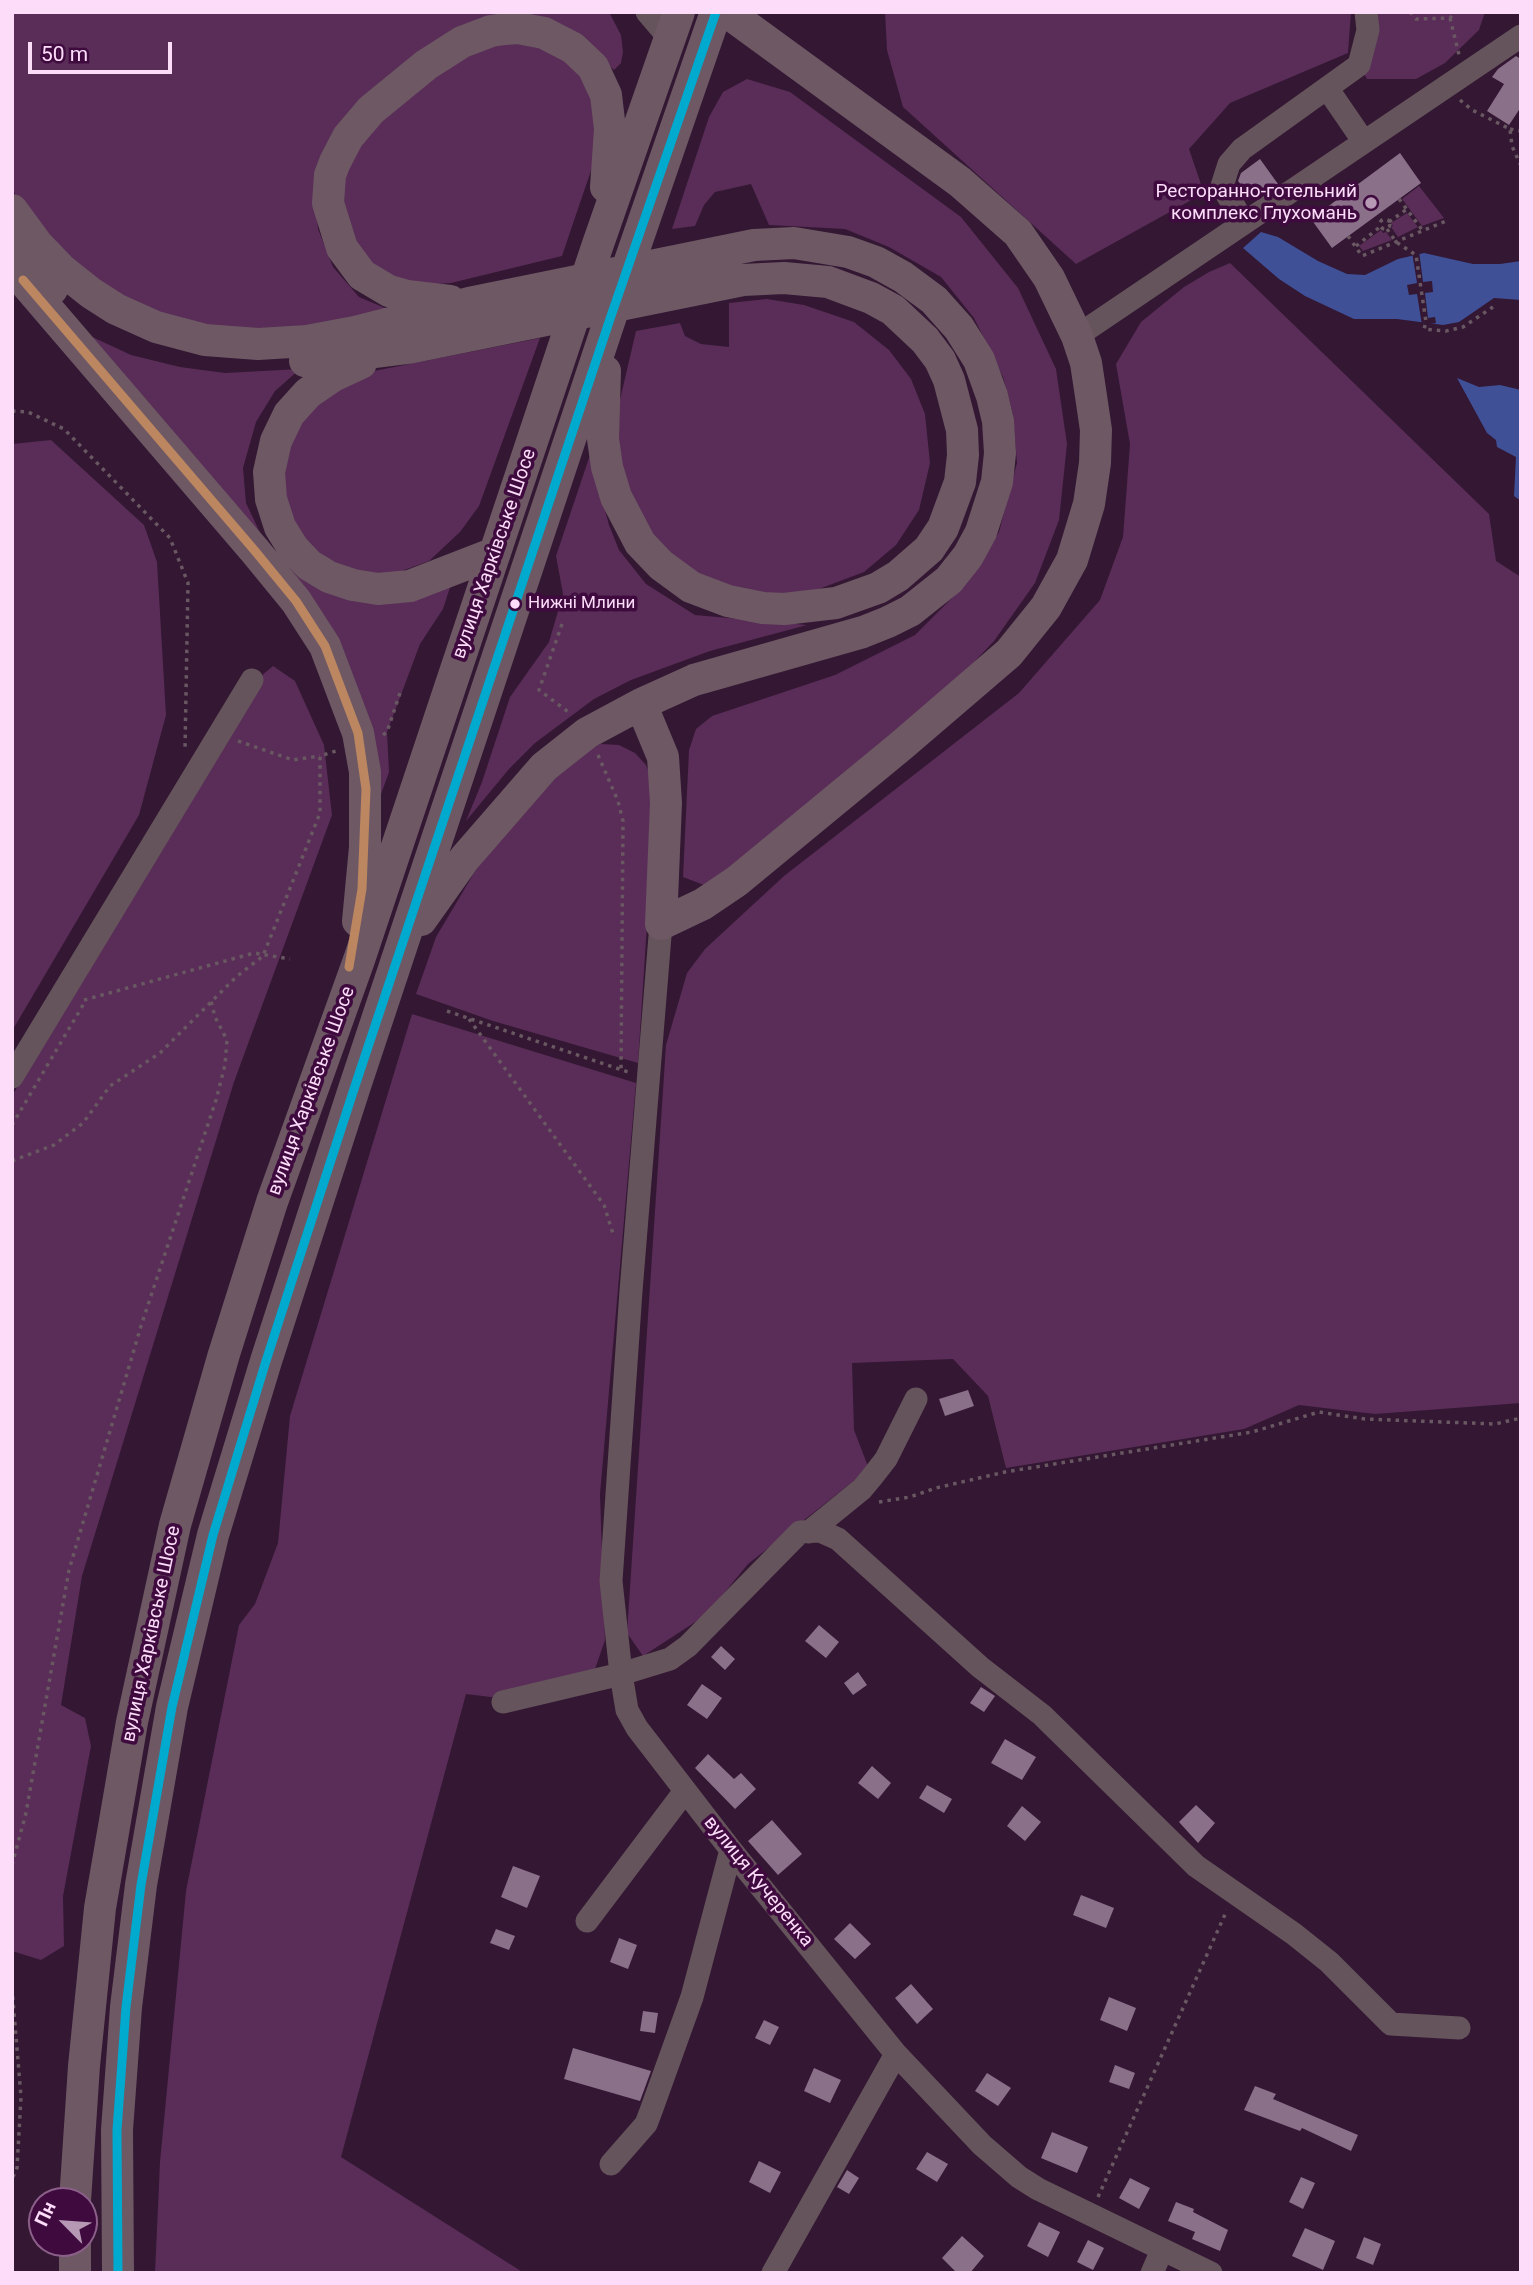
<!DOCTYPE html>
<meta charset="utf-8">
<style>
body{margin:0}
#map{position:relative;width:1533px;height:2285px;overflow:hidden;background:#331733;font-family:Roboto,sans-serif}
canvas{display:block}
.frame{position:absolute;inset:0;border:14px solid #fcdcf9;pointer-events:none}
.north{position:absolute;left:28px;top:2187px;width:70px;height:70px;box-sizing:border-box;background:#3f0b3f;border:2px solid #8b5f89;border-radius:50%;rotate:295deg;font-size:19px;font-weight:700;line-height:28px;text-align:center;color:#fcdcf9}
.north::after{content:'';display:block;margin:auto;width:24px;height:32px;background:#b697b4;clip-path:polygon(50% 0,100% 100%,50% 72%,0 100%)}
.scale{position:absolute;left:28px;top:42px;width:144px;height:32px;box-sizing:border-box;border:4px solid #fcdcf9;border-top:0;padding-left:9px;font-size:21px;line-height:24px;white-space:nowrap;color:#fcdcf9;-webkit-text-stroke:5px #3f0b3f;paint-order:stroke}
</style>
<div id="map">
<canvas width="1533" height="2285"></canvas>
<div class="frame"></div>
<div class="north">Пн</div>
<div class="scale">50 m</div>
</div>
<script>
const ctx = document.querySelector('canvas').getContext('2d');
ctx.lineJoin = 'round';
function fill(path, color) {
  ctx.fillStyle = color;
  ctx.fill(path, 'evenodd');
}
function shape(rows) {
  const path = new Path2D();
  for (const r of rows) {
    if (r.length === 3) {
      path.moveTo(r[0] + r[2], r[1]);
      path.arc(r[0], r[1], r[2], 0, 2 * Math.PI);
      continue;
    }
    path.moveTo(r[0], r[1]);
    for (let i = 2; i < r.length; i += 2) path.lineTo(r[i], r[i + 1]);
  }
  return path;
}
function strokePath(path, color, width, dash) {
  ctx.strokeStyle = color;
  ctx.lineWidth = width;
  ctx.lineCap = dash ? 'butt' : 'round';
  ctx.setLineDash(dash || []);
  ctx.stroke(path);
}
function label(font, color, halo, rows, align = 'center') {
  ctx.font = font + ' Roboto,sans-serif';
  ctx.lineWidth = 7;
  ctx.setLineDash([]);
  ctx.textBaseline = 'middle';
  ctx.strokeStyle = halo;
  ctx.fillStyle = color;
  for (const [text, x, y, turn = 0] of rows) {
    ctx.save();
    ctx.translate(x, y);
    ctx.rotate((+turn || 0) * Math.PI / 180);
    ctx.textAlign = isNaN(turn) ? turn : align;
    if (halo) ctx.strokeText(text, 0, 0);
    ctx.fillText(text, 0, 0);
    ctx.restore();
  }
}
fill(shape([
 [12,12,609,12,621,35,623,52,621,63,614,70,605,62,458,31,315,185,318,229,333,267,359,297,397,313,287,333,215,334,170,319,88,278,16,197,12,186],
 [885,12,1351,12,1348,53,1230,103,1189,149,1204,193,1076,264,903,107,887,50],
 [1366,12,1485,12,1479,30,1445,63,1416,79,1367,79,1359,65],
 [537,42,563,57,592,87,599,147,562,256,451,283,405,286,368,272,343,237,340,161,354,136,481,45],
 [747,79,790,92,961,217,1018,288,1056,369,1067,444,1059,520,1035,583,994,641,959,678,709,887,683,877,689,750,696,729,712,716,835,675,915,635,966,584,999,532,1017,463,1013,414,1003,377,974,318,941,277,889,247,845,229,769,225,751,184,715,192,704,205,695,226,672,229,709,117,723,92],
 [1419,186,1444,218,1422,226,1402,199],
 [1407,213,1418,227,1398,237,1391,227,1393,226,1391,223],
 [1381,230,1383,233,1386,232,1392,240,1363,251,1359,246],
 [1230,263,1489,514,1496,561,1521,577,1521,1403,1375,1414,1299,1405,1244,1429,1006,1468,988,1396,953,1359,852,1363,854,1430,869,1469,748,1564,706,1615,643,1656,627,1633,666,1045,687,973,705,949,784,876,1019,693,1100,600,1123,537,1130,444,1116,364,1141,322,1184,287,1209,272],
 [767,299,804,305,854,322,889,350,911,379,925,414,930,463,919,510,896,545,864,572,811,592,761,597,710,586,663,556,623,488,616,417,636,331,680,323,685,336,701,344,729,347,729,303],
 [86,334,131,355,180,367,225,373,300,369,275,391,256,422,243,468,246,503,263,539,299,577,332,592,454,575,443,609,420,644,387,732,389,772,375,811,346,684],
 [540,338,479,506,460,532,429,561,391,575,362,574,335,566,309,549,290,524,279,487,284,448,301,413,359,374],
 [51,440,144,525,157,562,166,715,139,815,12,1031,12,444],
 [590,455,609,525,619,550,646,584,695,615,807,625,710,651,631,680,594,699,535,743,509,769,466,821,482,782,510,697,549,642,563,594,556,556],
 [273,666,295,681,324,745,332,815,234,1082,82,1576,61,1705,85,1718,91,1746,63,1896,64,1946,41,1960,12,1951,12,1096,248,687],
 [601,744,619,745,635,753,646,765,651,779,654,816,638,1063,493,1021,416,994,436,937,474,873,525,805,553,775,589,748],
 [412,1014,636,1083,600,1494,605,1640,593,1675,499,1698,466,1694,341,2157,524,2273,155,2273,160,2162,186,1891,239,1625,255,1604,278,1543,290,1416]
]), '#592d57');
fill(shape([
 [1261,232,1278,237,1318,261,1347,274,1365,275,1398,259,1424,253,1473,264,1500,264,1521,261,1521,300,1494,298,1459,322,1443,325,1397,319,1354,319,1305,296,1279,279,1243,248],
 [1457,378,1479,387,1500,385,1521,390,1521,501,1514,496,1516,457,1497,447,1496,440,1487,433]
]), '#3f5097');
fill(shape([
 [1419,251,1423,282,1432,281,1433,292,1425,293,1428,318,1435,317,1436,323,1422,325,1417,294,1409,295,1407,285,1417,283,1412,252]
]), '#331733');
fill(shape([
 [1516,56,1521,59,1521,107,1509,125,1487,111,1504,84,1492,77,1498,69],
 [1400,153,1421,183,1332,248,1311,219],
 [1260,159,1278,184,1258,197,1256,194,1251,198,1238,181,1241,173],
 [968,1390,974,1406,945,1416,939,1399],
 [819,1625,839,1642,826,1658,805,1641],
 [721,1646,735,1659,725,1670,711,1657],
 [858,1672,867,1685,853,1695,844,1683],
 [702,1684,722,1698,707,1719,687,1705],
 [981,1687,995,1696,984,1712,970,1703],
 [1005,1739,1036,1757,1022,1780,991,1763],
 [708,1754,734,1779,741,1773,756,1789,735,1809,695,1768],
 [872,1766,891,1783,878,1799,858,1783],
 [927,1785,952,1799,944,1813,919,1798],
 [1196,1805,1215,1823,1198,1843,1179,1822],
 [1022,1806,1041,1822,1025,1841,1007,1826],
 [772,1820,802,1854,778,1875,748,1841],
 [513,1866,540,1876,527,1908,501,1897],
 [1081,1895,1114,1908,1106,1928,1073,1915],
 [850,1923,871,1944,855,1959,834,1939],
 [496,1929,515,1936,509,1950,490,1943],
 [619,1938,637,1945,628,1969,610,1962],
 [911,1984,933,2009,917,2024,895,1998],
 [1109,1997,1136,2008,1127,2031,1100,2020],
 [643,2011,658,2013,655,2033,640,2031],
 [764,2020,779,2027,770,2045,755,2038],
 [573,2048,651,2071,640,2101,564,2079],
 [1115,2065,1135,2073,1129,2089,1109,2082],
 [814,2068,841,2080,830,2103,804,2091],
 [987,2073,1011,2088,998,2106,975,2091],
 [1255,2086,1276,2094,1273,2099,1358,2135,1351,2151,1302,2128,1300,2131,1244,2110],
 [1052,2132,1088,2147,1077,2173,1041,2158],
 [927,2152,948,2164,937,2182,916,2169],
 [759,2161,781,2172,770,2193,749,2182],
 [847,2170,859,2178,849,2194,837,2187],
 [1301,2177,1315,2183,1303,2209,1289,2202],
 [1130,2178,1150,2188,1139,2209,1119,2198],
 [1176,2202,1194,2209,1193,2212,1228,2230,1220,2251,1192,2239,1195,2232,1168,2221],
 [1039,2222,1060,2232,1048,2257,1027,2246],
 [1305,2228,1335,2241,1323,2270,1292,2256],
 [962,2236,984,2256,970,2273,957,2273,942,2258],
 [1364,2237,1381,2244,1373,2265,1356,2258],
 [1088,2240,1104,2248,1093,2270,1077,2262]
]), '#8b708a');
strokePath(shape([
 [1410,12,1416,19,1450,18,1455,12],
 [1450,18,1459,55],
 [1460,100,1472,110,1510,129,1512,146,1521,166],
 [1510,129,1521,131],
 [1399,199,1423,231],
 [1385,224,5],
 [1389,222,1407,209],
 [1387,229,1396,242,1416,255,1426,322,1424,329,1446,331,1463,327,1493,307],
 [1348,236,1362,256,1446,221],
 [1356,246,1380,227],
 [12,411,28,412,64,429,170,538,188,583,185,749],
 [562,624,539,690,571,714],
 [383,735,387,732,400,693],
 [238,741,293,760,320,756],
 [598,755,618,801,623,821,621,1069],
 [84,1000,254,953,290,959],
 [447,1011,631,1073],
 [469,1019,604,1205,614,1237],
 [12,1125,86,1000],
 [12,1161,54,1145,83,1123,110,1086,160,1053,236,977,263,956,320,813,320,756,336,751],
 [879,1502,910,1497,936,1488,1005,1472,1252,1432,1319,1412,1365,1419,1495,1424,1521,1418],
 [12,1865,26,1813,69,1570,141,1326,216,1100,225,1065,227,1040,215,1017,211,1001],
 [12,1988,21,2097,17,2168,12,2179],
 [1098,2197,1227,1910]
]), '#695762', 3.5, [3.5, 5]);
strokePath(shape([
 [647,12,670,39],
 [1327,88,1364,142],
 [1244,223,1222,186,1229,164,1242,149,1359,65,1368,30,1366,12],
 [1077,336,1521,36],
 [661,924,631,1291,611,1581,621,1674,627,1710,637,1728,731,1850,896,2054,982,2145,1019,2177,1038,2189,1211,2273],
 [12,1077,252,680],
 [809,1532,862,1489,872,1477,886,1459,916,1399],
 [503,1702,621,1674,670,1659,688,1646,800,1532,820,1531,838,1539,980,1667,1042,1715,1196,1866,1294,1934,1329,1962,1391,2024,1459,2028],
 [587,1921,685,1791],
 [611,2164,646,2124,651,2111,692,1997,731,1850],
 [773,2273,896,2054],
 [1152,2273,1162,2250]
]), '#65545b', 23);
strokePath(shape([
 [12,210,37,244,62,270,91,293,116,309,156,327,205,340,258,344,307,341,355,332,469,303,754,245,794,243,848,252,876,262,903,277,934,300,959,328,979,360,992,396,998,421,1000,453,997,482,981,532,968,556,949,580,910,611,888,622,863,632,694,680,641,704,587,733,544,767,465,858,421,920],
 [12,251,52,289],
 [21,278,255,551,296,601,325,646,358,733,365,772,365,847,358,921],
 [450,301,407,296,389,291,362,275,342,248,328,203,330,175,335,162,348,137,371,110,426,65,462,42,491,31,505,29,518,28,544,33,573,48,593,67,606,95,610,129,606,187],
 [305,361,408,348,743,280,784,278,828,282,871,298,893,310,925,340,940,360,949,380,962,430,963,455,960,482,943,528,929,549,898,576,878,588,836,603,784,609,763,608,728,601,691,587,661,565,640,543,616,497,607,467,603,439,605,371],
 [361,363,333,376,308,393,289,414,276,441,269,472,271,499,280,527,293,548,309,565,329,577,353,585,378,589,410,586,495,553],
 [641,704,663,757,666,803,661,924,703,904,737,881,902,745,1009,653,1046,607,1072,560,1089,504,1095,463,1096,430,1091,396,1086,363,1077,336,1049,278,1018,233,960,182,727,12],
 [75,2201,84,2066,100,1908,132,1722,175,1525,224,1354,272,1202,359,960,597,247,679,12],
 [75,2243,75,2273],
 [118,2273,117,2130,126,2007,141,1885,172,1707,213,1535,266,1361,354,1089,611,316,716,12]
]), '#6d5864', 32);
strokePath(shape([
 [23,280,255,551,296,601,325,646,358,733,366,789,362,889,349,967]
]), '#bb8660', 9);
strokePath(shape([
 [118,2273,117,2130,126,2007,141,1885,172,1707,213,1535,266,1361,354,1089,611,316,716,12]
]), '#00a9ce', 9);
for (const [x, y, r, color] of [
 [1371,203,7,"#b697b4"],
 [515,604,6,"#fcdcf9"]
]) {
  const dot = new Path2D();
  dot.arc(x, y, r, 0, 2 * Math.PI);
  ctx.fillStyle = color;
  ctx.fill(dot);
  strokePath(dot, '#3f0b3f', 2.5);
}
label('17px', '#fcdcf9', '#3f0b3f', [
 ["Нижні Млини",528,604]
], 'left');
label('19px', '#fcdcf9', '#3f0b3f', [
 ["Ресторанно-готельний",1357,192],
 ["комплекс Глухомань",1357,214]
], 'right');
label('19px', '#fcdcf9', '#3f0b3f', [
 ["вулиця Харківське Шосе",495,554,-71],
 ["вулиця Харківське Шосе",312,1091,-70],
 ["вулиця Харківське Шосе",152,1634,-78],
 ["вулиця Кучеренка",758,1882,51]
]);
</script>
